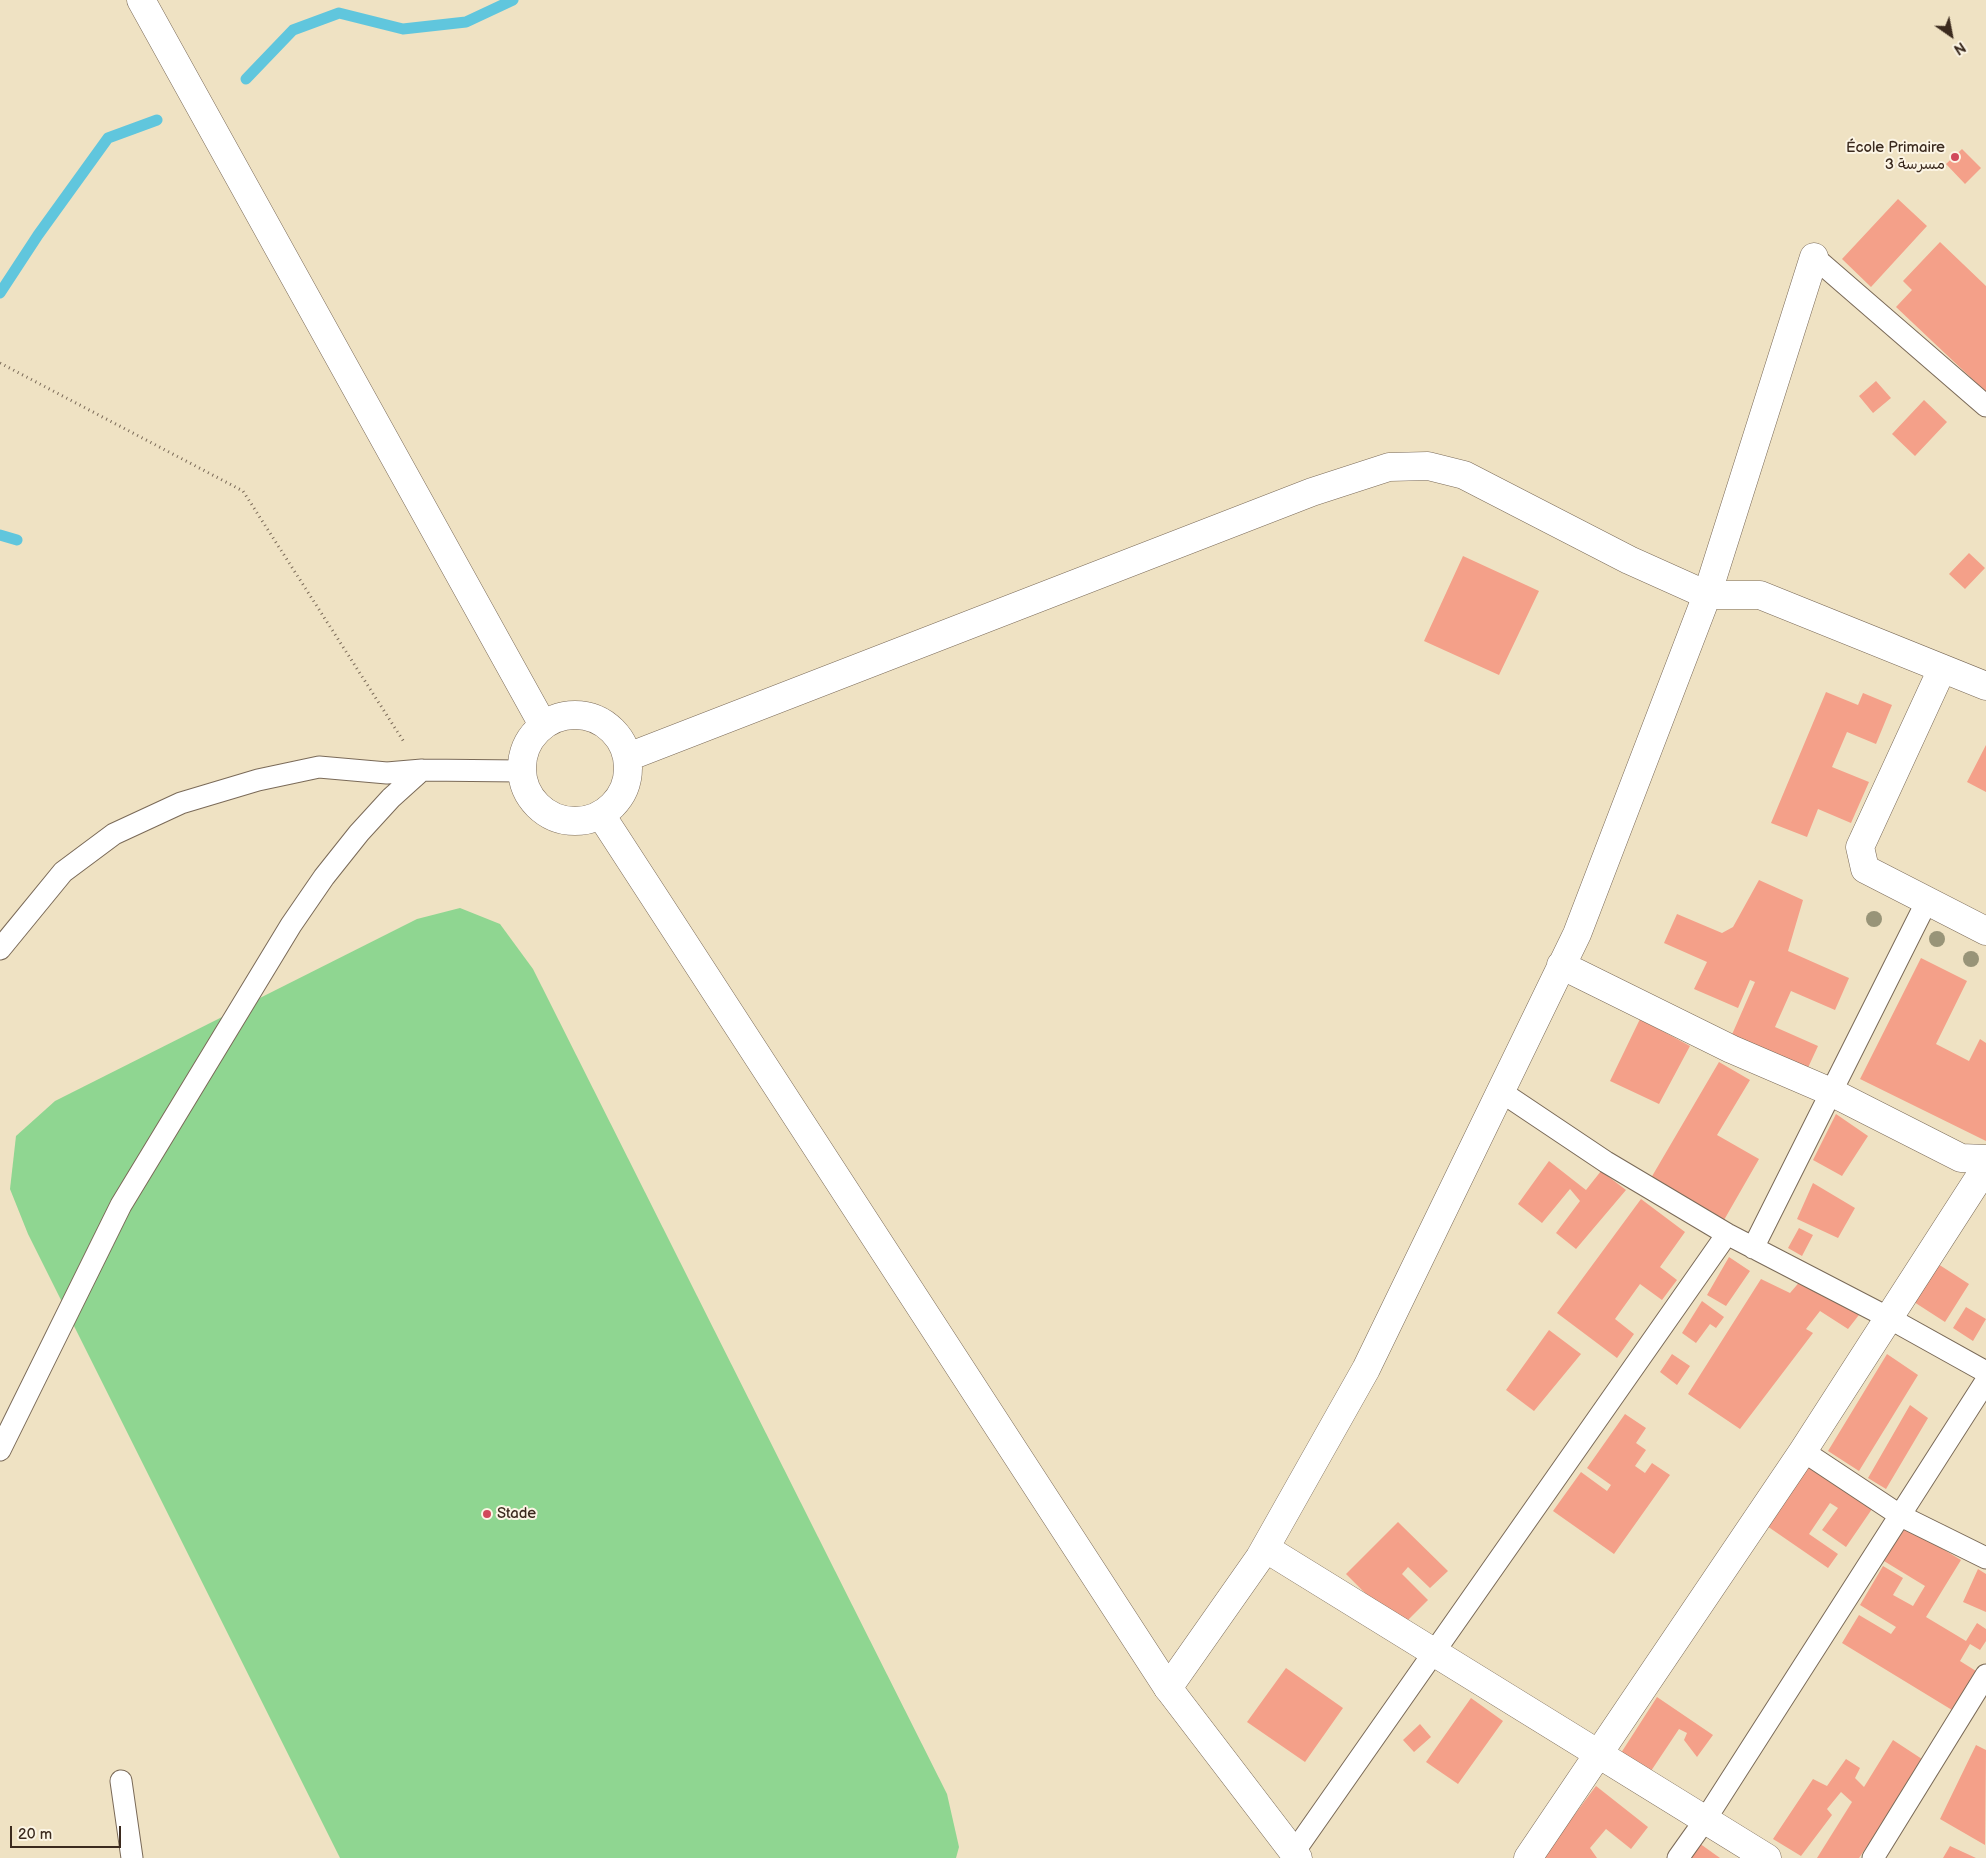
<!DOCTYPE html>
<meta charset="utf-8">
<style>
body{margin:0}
#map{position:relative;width:1986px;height:1858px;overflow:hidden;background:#efe2c3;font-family:"Balsamiq Sans",sans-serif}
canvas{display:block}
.north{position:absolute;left:1926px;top:10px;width:50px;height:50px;-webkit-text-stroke:4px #fcf5e5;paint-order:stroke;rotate:147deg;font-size:14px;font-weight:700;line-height:20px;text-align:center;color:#3b2a1e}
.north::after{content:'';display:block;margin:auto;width:18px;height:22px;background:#3b2a1e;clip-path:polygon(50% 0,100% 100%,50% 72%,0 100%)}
.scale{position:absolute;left:10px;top:1826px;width:111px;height:22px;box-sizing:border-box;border:2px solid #3b2a1e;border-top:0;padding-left:6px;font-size:15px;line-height:18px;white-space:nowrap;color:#3b2a1e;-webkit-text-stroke:4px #fcf5e5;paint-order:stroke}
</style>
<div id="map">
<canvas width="1986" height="1858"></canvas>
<div class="north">N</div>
<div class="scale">20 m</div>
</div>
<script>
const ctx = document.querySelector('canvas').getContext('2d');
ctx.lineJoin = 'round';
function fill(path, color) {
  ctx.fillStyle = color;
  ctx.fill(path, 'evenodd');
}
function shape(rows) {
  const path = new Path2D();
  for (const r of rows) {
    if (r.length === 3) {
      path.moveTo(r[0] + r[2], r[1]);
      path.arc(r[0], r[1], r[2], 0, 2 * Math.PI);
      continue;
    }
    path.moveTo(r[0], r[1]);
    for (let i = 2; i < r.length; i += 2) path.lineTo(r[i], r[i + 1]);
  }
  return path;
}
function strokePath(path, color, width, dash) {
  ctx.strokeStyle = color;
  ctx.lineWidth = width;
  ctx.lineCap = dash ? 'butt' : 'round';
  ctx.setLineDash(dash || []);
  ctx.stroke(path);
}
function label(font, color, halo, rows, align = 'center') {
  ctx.font = font + ' "Balsamiq Sans","Playpen Sans Arabic",sans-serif';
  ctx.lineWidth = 4;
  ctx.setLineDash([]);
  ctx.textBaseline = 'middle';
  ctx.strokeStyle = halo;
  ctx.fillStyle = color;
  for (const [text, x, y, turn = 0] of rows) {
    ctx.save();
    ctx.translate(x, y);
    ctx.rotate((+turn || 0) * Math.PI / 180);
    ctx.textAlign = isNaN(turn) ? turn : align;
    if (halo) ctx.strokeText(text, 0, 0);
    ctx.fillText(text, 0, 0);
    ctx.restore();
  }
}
fill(shape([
 [460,908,500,924,533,969,947,1794,959,1847,956,1858,340,1858,28,1234,10,1189,16,1136,55,1101,417,919]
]), '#8fd691');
strokePath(shape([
 [246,79,293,30,339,13,403,29,466,22,513,0],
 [0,293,38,235,108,138,157,120],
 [0,535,17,540]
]), '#60c6dd', 11);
fill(shape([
 [1962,149,1981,168,1965,184,1946,164],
 [1898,199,1927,226,1871,287,1842,259],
 [1940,242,1986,286,1986,392,1896,307,1912,290,1903,281],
 [1876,381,1891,398,1873,413,1859,396],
 [1924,400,1947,422,1915,456,1892,434],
 [1969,553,1985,568,1965,589,1949,574],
 [1463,556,1539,591,1499,675,1424,641],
 [1826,692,1858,705,1863,693,1892,705,1876,744,1847,732,1832,767,1869,782,1851,823,1818,809,1807,837,1771,823],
 [1986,745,1986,792,1967,782],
 [1759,880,1803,900,1788,951,1849,978,1835,1010,1791,991,1775,1027,1818,1046,1806,1072,1730,1039,1755,982,1750,980,1738,1008,1694,989,1707,962,1664,943,1677,914,1722,933,1733,927],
 [1921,958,1967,981,1936,1044,1969,1061,1980,1039,1986,1043,1986,1141,1860,1079],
 [1640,1019,1690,1046,1659,1104,1610,1081],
 [1719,1062,1750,1080,1717,1135,1759,1159,1724,1220,1651,1178],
 [1836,1114,1868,1136,1842,1176,1813,1160],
 [1549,1161,1586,1190,1601,1171,1626,1190,1576,1249,1556,1233,1580,1201,1570,1189,1542,1223,1518,1204],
 [1813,1183,1855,1208,1838,1238,1797,1219],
 [1641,1199,1685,1232,1660,1267,1677,1280,1662,1300,1640,1284,1615,1319,1634,1334,1617,1358,1557,1313],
 [1799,1228,1813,1235,1802,1256,1788,1248],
 [1729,1257,1750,1271,1726,1306,1707,1295],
 [1938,1264,1969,1284,1945,1322,1914,1302],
 [1761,1279,1790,1293,1802,1279,1862,1311,1848,1329,1820,1311,1806,1329,1813,1333,1740,1429,1688,1394],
 [1702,1301,1724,1317,1716,1328,1710,1324,1696,1343,1682,1333],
 [1966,1307,1986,1319,1973,1341,1953,1328],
 [1549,1330,1581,1354,1534,1411,1506,1390],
 [1672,1354,1690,1366,1677,1385,1660,1372],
 [1887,1354,1918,1375,1859,1471,1828,1451],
 [1910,1405,1928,1418,1886,1489,1868,1478],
 [1625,1414,1646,1428,1636,1443,1646,1450,1635,1466,1645,1473,1652,1463,1670,1475,1614,1554,1553,1511,1581,1472,1607,1491,1611,1485,1587,1468],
 [1808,1466,1872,1509,1846,1547,1822,1530,1838,1508,1830,1503,1809,1534,1838,1554,1828,1568,1767,1526],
 [1398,1522,1448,1571,1430,1588,1408,1567,1402,1574,1428,1600,1400,1628,1346,1574],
 [1905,1526,1961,1560,1926,1617,1966,1641,1977,1623,1986,1629,1986,1641,1980,1650,1970,1644,1960,1661,1976,1671,1952,1710,1842,1643,1859,1615,1891,1634,1896,1627,1860,1605,1883,1566,1903,1578,1893,1595,1913,1606,1925,1586,1884,1561],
 [1978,1569,1986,1574,1986,1612,1963,1602],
 [1286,1668,1343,1708,1305,1762,1247,1722],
 [1657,1697,1713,1735,1697,1757,1684,1740,1687,1733,1679,1729,1651,1771,1621,1753],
 [1471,1698,1503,1721,1458,1784,1426,1762],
 [1420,1724,1431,1737,1414,1752,1403,1740],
 [1893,1740,1925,1761,1859,1858,1817,1858,1852,1802,1841,1792,1827,1809,1832,1815,1801,1856,1773,1839,1813,1779,1827,1786,1846,1759,1860,1768,1855,1778,1864,1787],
 [1976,1745,1986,1750,1985,1845,1940,1819],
 [1596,1786,1648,1827,1631,1849,1606,1829,1590,1848,1597,1858,1542,1858],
 [1699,1843,1720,1858,1689,1858],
 [1950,1846,1976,1858,1943,1858]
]), '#f4a089');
const service = shape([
 [1814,257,1986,406],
 [0,949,63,872,114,834,181,803,258,780,319,767,387,773,422,770,521,771],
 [1500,1091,1606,1162,1727,1234,1889,1318,1986,1372],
 [1753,1248,1927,901],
 [0,1450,121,1205,291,925,324,877,359,833,391,798,422,770],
 [1803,1451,1901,1516,1986,1558],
 [121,1781,132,1858],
 [1294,1852,1727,1234],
 [1678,1858,1705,1820,1986,1381],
 [1873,1858,1986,1675]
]);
const minor = shape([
 [141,0,543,725],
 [1942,669,1860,847,1865,869,1986,931],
 [1561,965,1731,1049,1831,1092,1961,1158,1986,1159],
 [1265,1548,1767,1858],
 [1168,1688,1260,1557,1366,1369,1577,934,1707,595,1814,257],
 [1528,1858,1803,1451,1986,1167]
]);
const tertiary = shape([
 [575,768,53],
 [628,757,1312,492,1389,467,1428,466,1464,475,1629,560,1707,595,1760,595,1986,686],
 [601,815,1168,1688,1298,1858]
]);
strokePath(service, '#7a6a58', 23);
strokePath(minor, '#7a6a58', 29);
strokePath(tertiary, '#7a6a58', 29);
strokePath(shape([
 [0,363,243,491,404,742]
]), '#7a6a58', 3, [1, 4]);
strokePath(service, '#fff', 21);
strokePath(minor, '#fff', 28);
strokePath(tertiary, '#fff', 28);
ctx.fillStyle = '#989478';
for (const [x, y] of [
 [1874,919],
 [1937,939],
 [1971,959]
]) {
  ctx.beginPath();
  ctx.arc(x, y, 8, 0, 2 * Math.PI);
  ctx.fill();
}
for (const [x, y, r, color] of [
 [1955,157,5,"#d1495b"],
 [487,1514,5,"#d1495b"]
]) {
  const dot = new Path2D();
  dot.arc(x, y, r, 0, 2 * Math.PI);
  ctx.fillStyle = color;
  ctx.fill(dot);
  strokePath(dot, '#fcf5e5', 2);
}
label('15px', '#3b2a1e', '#fcf5e5', [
 ["École Primaire",1945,148],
 ["3 مسرسة",1945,165],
 ["Stade",497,1514,"left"]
], 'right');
</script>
